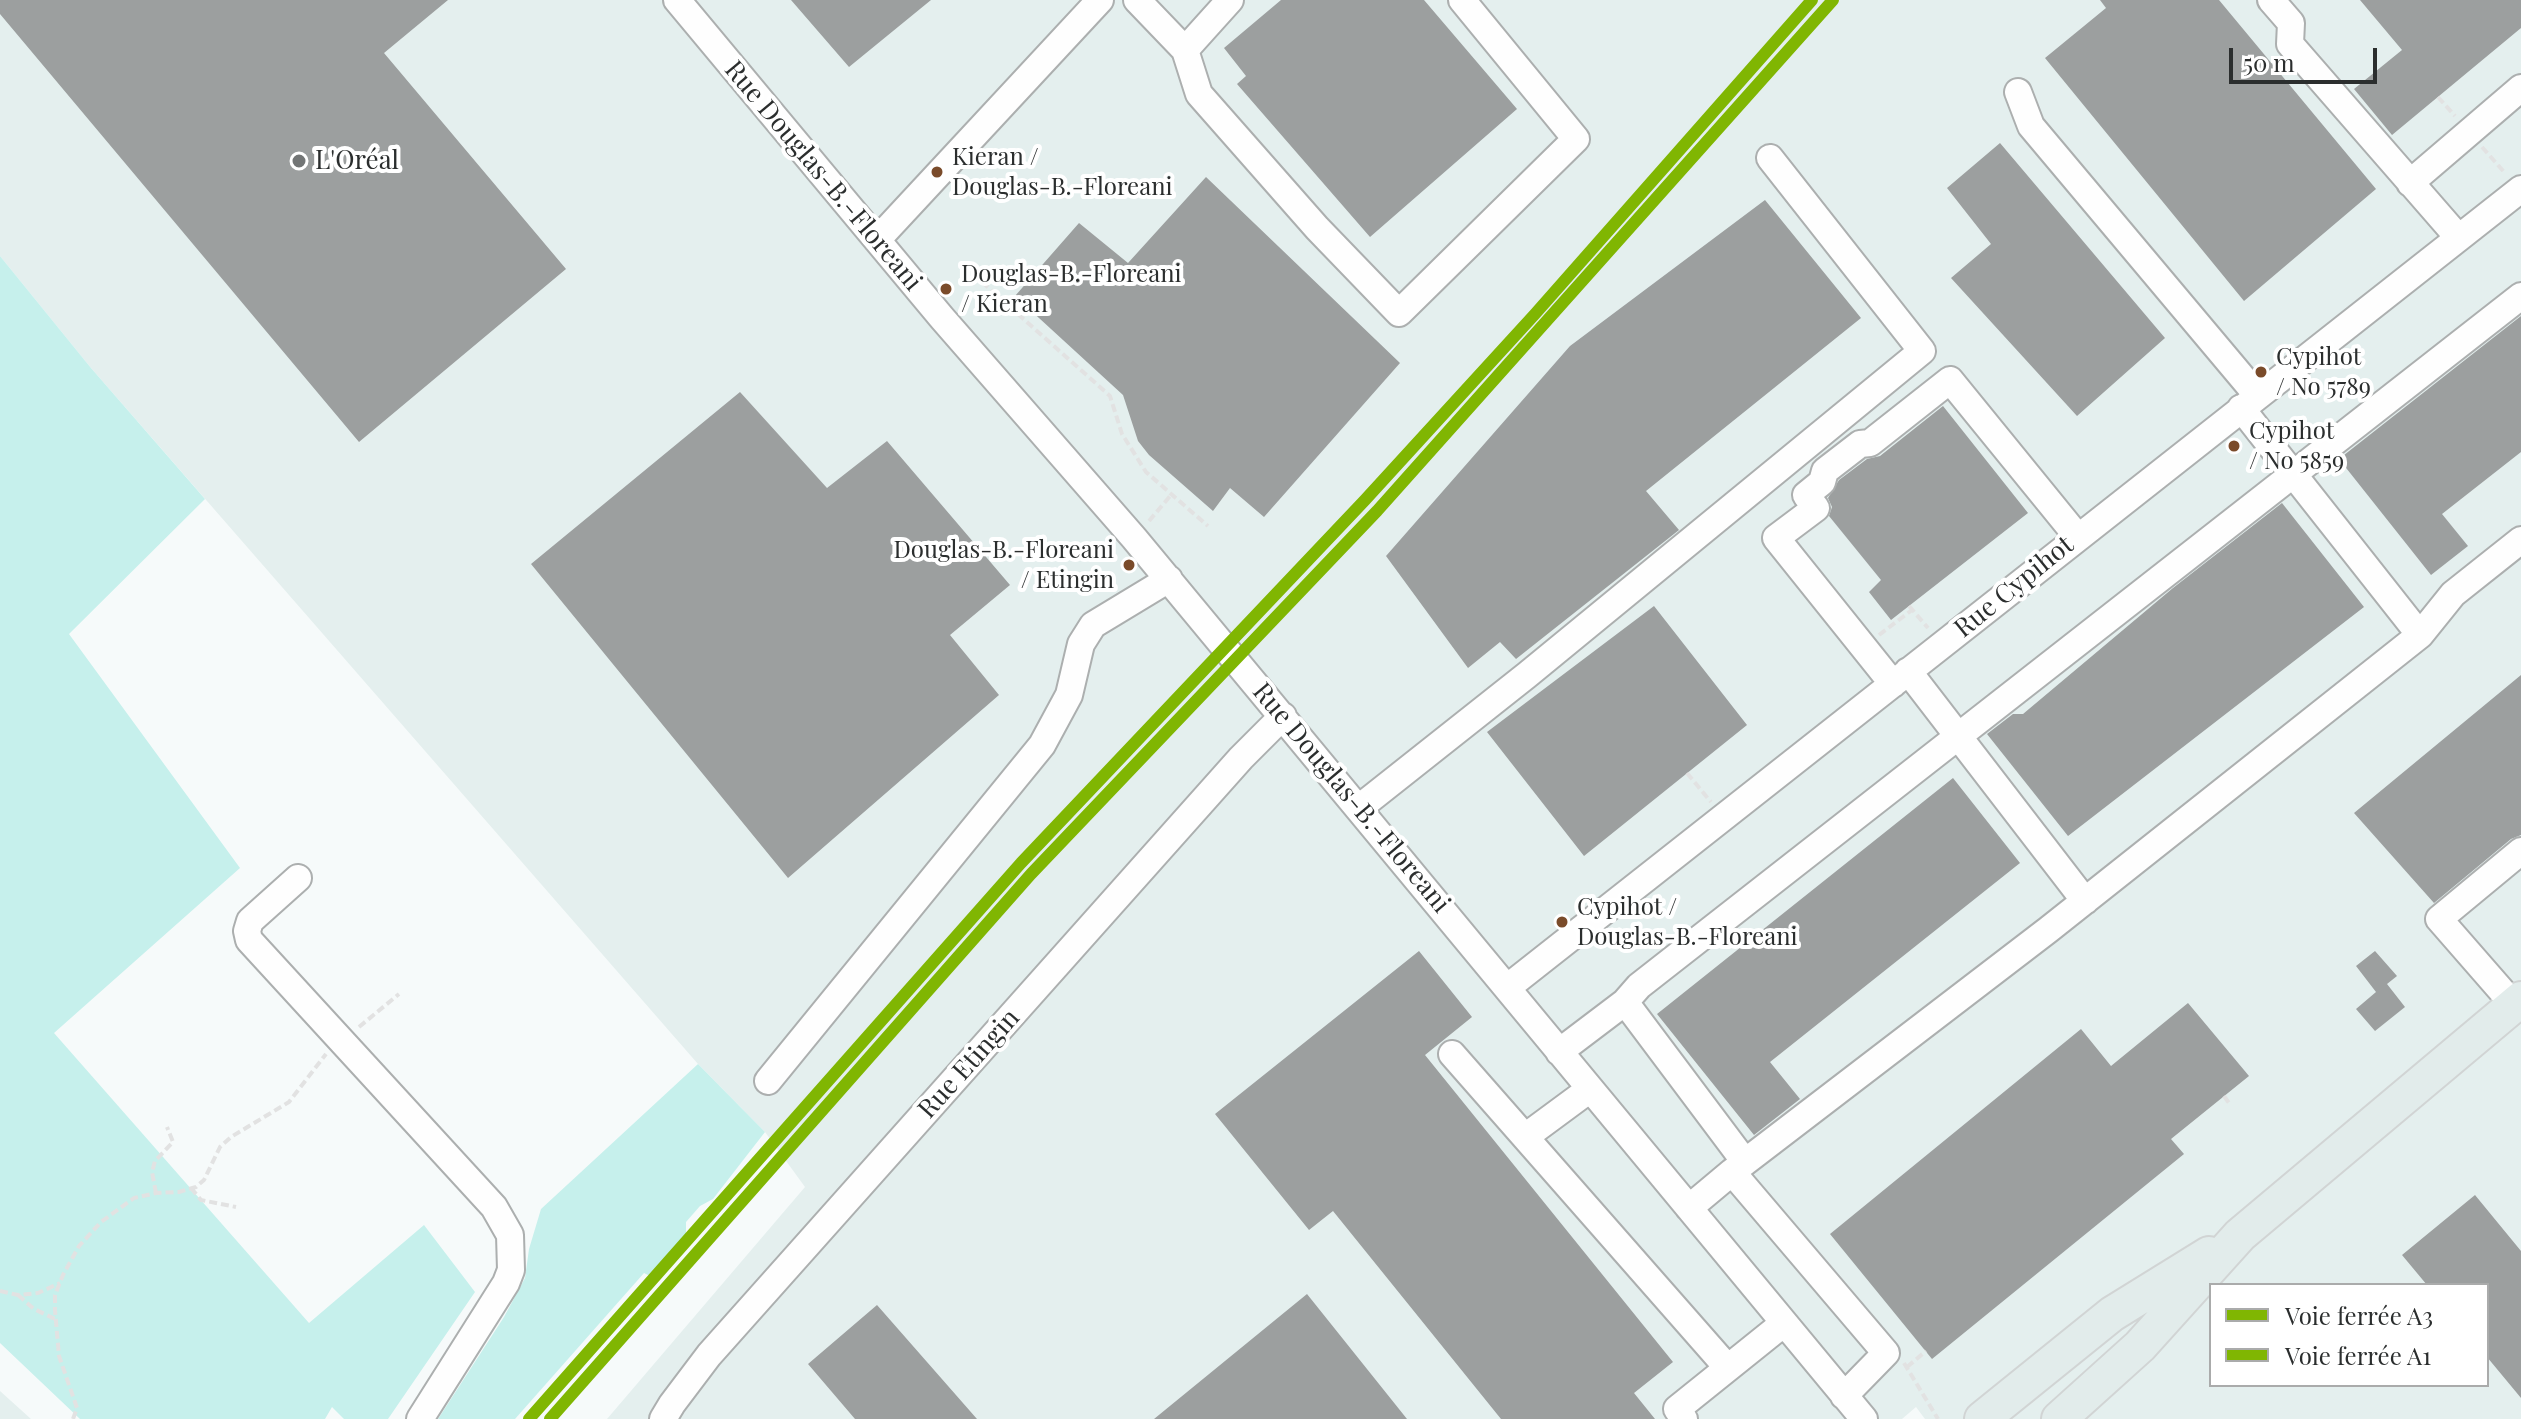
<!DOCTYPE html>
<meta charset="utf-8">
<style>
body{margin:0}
#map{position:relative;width:2521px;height:1419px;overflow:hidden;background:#f6fafa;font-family:"Playfair Display",serif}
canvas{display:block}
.legend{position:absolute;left:2209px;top:1283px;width:280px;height:104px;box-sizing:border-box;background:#fff;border:2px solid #aaabab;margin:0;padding:10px 14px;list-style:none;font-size:24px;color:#2b2e2e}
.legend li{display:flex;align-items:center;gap:16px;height:40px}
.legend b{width:40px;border:2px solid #aaabab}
.scale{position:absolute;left:2229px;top:48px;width:148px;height:36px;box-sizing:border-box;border:4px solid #2b2e2e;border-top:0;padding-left:10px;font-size:24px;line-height:28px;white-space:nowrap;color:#2b2e2e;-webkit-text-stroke:6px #fff;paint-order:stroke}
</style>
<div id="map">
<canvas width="2521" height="1419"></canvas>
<ul class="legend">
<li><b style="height:10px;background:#80b602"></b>Voie ferrée A3</li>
<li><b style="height:10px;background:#80b602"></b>Voie ferrée A1</li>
</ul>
<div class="scale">50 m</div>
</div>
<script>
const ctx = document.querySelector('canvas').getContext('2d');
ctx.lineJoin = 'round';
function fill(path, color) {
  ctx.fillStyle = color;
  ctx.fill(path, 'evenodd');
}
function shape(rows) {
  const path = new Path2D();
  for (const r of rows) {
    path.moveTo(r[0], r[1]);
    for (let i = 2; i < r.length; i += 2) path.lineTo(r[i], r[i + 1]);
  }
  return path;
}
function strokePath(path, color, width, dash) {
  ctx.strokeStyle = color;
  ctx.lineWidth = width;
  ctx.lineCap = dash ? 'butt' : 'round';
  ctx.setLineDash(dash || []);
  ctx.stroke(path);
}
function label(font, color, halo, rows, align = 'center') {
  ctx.font = font + ' "Playfair Display",serif';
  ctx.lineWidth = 8;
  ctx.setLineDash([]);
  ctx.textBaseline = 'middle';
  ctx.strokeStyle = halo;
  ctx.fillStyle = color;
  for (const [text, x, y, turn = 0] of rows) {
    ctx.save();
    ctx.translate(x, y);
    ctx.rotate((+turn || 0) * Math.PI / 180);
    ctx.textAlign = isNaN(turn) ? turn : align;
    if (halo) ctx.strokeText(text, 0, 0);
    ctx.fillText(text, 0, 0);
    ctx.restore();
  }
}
fill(shape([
 [0,0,2521,0,2521,1419,1925,1419,1916,1407,1902,1419,607,1419,805,1187,765,1132,698,1064,91,368,0,256],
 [2211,1285,2487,1285,2487,1385,2211,1385],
 [0,1391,31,1419,0,1419]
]), '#e4efee');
fill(shape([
 [0,256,91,368,205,499,69,634,240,868,54,1033,309,1323,424,1225,475,1292,388,1419,344,1419,332,1407,325,1419,80,1419,0,1343],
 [698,1064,765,1132,713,1199,700,1206,686,1222,686,1234,650,1276,644,1273,515,1419,438,1419,504,1317,525,1278,529,1249,541,1209]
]), '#c6f0ec');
fill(shape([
 [0,0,448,0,384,53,566,269,359,442,0,14],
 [791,0,931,0,849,67],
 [1281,0,1424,0,1517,109,1370,237,1237,84,1246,76,1224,48],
 [2100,0,2219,0,2376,189,2244,301,2045,58,2106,8],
 [2360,0,2521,0,2521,28,2392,135,2354,89,2402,50],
 [2000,143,2165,338,2077,416,1951,278,1991,244,1947,188],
 [1206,177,1400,363,1264,517,1230,488,1213,511,1149,455,1138,441,1123,395,1015,296,1079,223,1128,263],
 [1765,200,1861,318,1646,491,1679,530,1516,659,1500,642,1468,668,1386,556,1570,346],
 [2521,316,2521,452,2442,514,2468,546,2431,575,2339,459],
 [740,392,827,488,887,441,1010,585,950,635,999,695,788,878,531,564],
 [1943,406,2028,513,1891,620,1869,592,1881,580,1829,516,1832,507,1828,498,1839,480,1867,459,1880,456],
 [2282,503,2364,607,2068,836,1987,734,2013,714,2023,714,2173,588],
 [1654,606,1747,725,1584,856,1487,732],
 [2521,675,2521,835,2511,839,2434,903,2354,813],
 [1953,778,2020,863,1770,1062,1800,1099,1754,1135,1657,1014],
 [1419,951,1472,1017,1425,1055,1673,1362,1634,1393,1655,1419,1501,1419,1333,1211,1309,1230,1215,1114],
 [2375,951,2397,976,2387,984,2405,1007,2375,1031,2356,1009,2376,992,2356,966],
 [2188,1003,2249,1076,2171,1139,2184,1154,1932,1359,1830,1234,2081,1029,2111,1066],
 [2475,1195,2521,1251,2521,1398,2487,1357,2487,1285,2427,1285,2402,1255],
 [1307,1294,1407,1419,1154,1419],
 [877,1305,977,1419,855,1419,808,1364]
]), '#9c9f9f');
const minor = shape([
 [677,0,942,318,1134,538,1864,1419],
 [1137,0,1185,50,1199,94,1317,228,1399,313,1576,139,1462,0],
 [2271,0,2291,23,2290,44,2458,237],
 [1185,50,1230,0],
 [2018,92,2031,126,2257,395],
 [2410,183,2521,88],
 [877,240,1100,0],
 [2241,408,2420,635],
 [1908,671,2085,901],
 [1893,684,1776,538,1816,508,1806,495,1822,482,1825,471,1860,444,1870,443,1950,380,2077,536],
 [1359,808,1527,675,1922,351,1770,158],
 [298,878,250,921,247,931,249,940,494,1207,510,1235,511,1270,506,1283,420,1419],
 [1508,987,2521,189],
 [1625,1002,1639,986,2521,296],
 [2514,1005,2439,919,2521,851],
 [1559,1052,1625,1002,1745,1162],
 [1452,1054,1727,1367],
 [768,1081,1042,745,1069,695,1081,644,1093,625,1169,579],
 [1525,1137,1590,1089],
 [1732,1172,2048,930,2420,635,2453,594,2521,540],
 [1689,1208,1732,1172,1886,1353,1844,1396],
 [663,1419,672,1404,709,1355,1241,758,1283,716],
 [1684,1419,1677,1409,1784,1323]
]);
const major = shape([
 [1982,1419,2112,1314,2209,1254],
 [2059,1419,2140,1346,2240,1235,2521,999]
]);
strokePath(minor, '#acafaf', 30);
strokePath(major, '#d1d4d4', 38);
strokePath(shape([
 [2438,97,2455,116],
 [2482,147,2505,173],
 [982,282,1110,396,1122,434,1146,472,1208,526],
 [1149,521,1171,495],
 [1909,606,1928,628],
 [1879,635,1912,610],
 [1687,773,1711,802],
 [359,1027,399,994],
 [2224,1096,2229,1103],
 [191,1188,201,1200,236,1207],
 [156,1193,152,1172,155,1161,173,1142,167,1127],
 [0,1291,18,1295,38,1293,60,1283],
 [18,1295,34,1309,55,1319],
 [1904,1363,1938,1419],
 [1907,1367,1926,1351],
 [73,1419,77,1408,59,1356,55,1310,55,1295,63,1275,79,1246,101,1222,134,1198,156,1193,179,1192,196,1187,204,1180,220,1147,231,1137,289,1102,326,1054]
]), '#e2e2e2', 4, [8, 4]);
strokePath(minor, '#fefefe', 26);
strokePath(major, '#e2eceb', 34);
strokePath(shape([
 [529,1419,1021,863,1365,500,1535,314,1812,0]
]), '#80b602', 12);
strokePath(shape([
 [550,1419,1031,874,1377,511,1833,0]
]), '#80b602', 12);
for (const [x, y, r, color] of [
 [299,161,8,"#727575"],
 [937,172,7,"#7a4b2a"],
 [946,289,7,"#7a4b2a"],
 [2261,372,7,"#7a4b2a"],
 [2234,446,7,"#7a4b2a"],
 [1129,565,7,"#7a4b2a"],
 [1562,922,7,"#7a4b2a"]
]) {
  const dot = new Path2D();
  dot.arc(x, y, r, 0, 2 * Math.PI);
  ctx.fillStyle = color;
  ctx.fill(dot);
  strokePath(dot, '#fff', 3);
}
label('24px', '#2b2e2e', '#fff', [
 ["Kieran /",952,158],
 ["Douglas-B.-Floreani",952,188],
 ["Douglas-B.-Floreani",961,275],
 ["/ Kieran",961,305],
 ["Cypihot",2276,358],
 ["/ No 5789",2276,388],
 ["Cypihot",2249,432],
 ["/ No 5859",2249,462],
 ["Douglas-B.-Floreani",1114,551,"right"],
 ["/ Etingin",1114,581,"right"],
 ["Cypihot /",1577,908],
 ["Douglas-B.-Floreani",1577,938]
], 'left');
label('26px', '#2b2e2e', '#fff', [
 ["L'Oréal",315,161]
], 'left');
label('26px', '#2b2e2e', '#fff', [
 ["Rue Douglas-B.-Floreani",823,176,50],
 ["Rue Cypihot",2014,587,-39],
 ["Rue Douglas-B.-Floreani",1351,798,50],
 ["Rue Etingin",969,1064,-48]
]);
</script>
